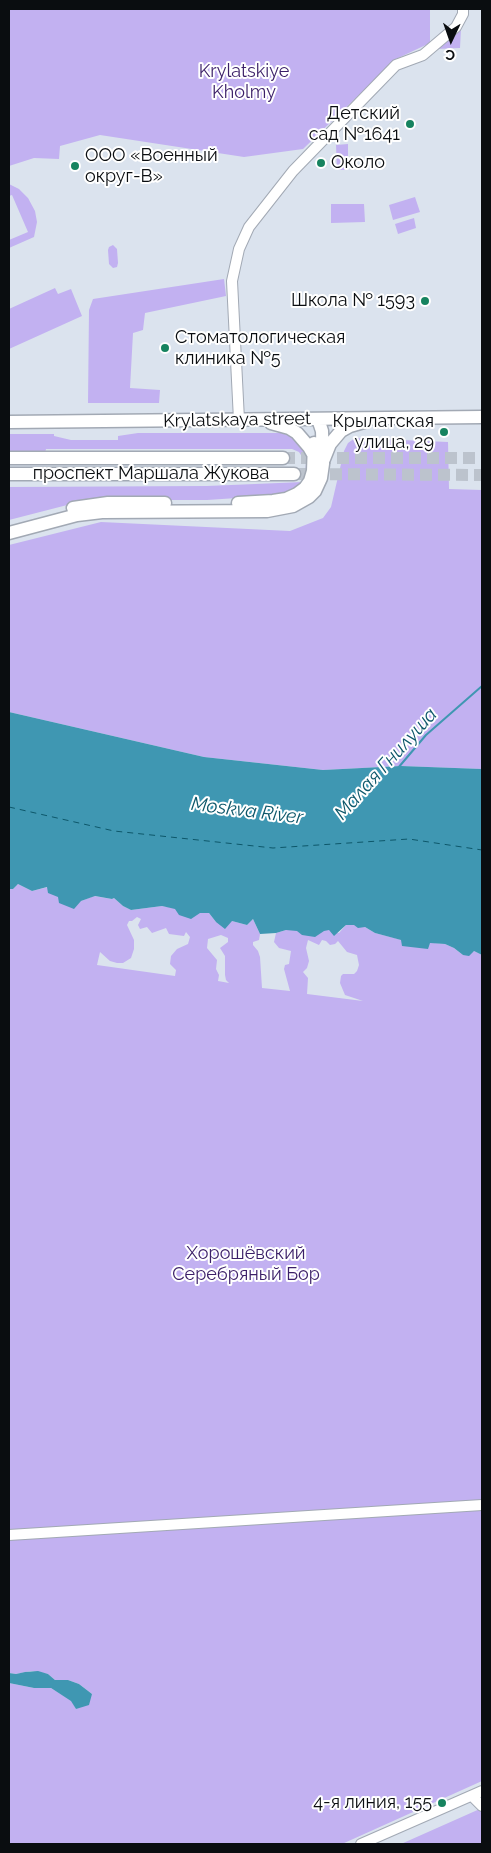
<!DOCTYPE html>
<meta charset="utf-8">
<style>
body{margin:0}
#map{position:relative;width:491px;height:1853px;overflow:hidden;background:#dbe3ee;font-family:Raleway,sans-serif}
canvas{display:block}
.frame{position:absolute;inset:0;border:10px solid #0a0d10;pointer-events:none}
.north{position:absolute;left:426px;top:15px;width:50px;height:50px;-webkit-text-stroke:4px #fff;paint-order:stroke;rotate:183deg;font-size:14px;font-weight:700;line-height:20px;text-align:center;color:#0a0d10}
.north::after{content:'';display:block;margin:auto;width:18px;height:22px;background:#0a0d10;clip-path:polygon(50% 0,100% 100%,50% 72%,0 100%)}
</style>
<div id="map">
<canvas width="491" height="1853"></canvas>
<div class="frame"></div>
<div class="north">С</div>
</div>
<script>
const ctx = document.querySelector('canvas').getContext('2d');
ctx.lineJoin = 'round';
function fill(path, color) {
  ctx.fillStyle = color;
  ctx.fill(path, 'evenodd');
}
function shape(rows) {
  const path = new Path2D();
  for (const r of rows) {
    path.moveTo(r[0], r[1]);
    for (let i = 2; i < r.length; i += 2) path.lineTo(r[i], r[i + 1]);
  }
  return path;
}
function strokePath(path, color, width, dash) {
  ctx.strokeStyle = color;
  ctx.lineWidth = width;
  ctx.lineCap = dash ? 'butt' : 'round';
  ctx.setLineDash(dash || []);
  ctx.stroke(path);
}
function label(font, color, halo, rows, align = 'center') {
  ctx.font = font + ' Raleway,sans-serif';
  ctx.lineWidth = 4;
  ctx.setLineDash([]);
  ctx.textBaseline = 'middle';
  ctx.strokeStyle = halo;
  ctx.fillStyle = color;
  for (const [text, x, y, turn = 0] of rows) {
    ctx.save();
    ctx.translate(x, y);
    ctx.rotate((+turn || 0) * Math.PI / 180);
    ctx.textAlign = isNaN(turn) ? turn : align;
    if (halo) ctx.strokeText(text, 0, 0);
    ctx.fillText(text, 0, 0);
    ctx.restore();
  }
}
fill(shape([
 [9,9,430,9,430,43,396,59,303,149,244,157,100,135,60,146,59,159,34,158,9,166],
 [461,28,460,48,436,49],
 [348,144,348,170,337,170,336,145],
 [9,184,19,189,28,198,35,211,37,222,34,237,9,248,9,240,28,232,12,195,9,196],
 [415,197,420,212,393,220,389,205],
 [331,204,364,204,365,222,331,223],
 [414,218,416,228,398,234,395,224],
 [113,245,117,249,118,263,117,267,113,268,109,264,108,250,109,247],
 [224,279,226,296,145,313,143,330,133,333,130,388,160,390,159,403,88,403,89,310,93,299],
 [55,288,58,294,71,289,82,316,9,349,9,309],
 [138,433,281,433,295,438,308,454,309,463,305,477,306,463,299,452,292,449,46,449,45,453,9,452,9,434,54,434,54,436,71,440,118,440,118,436],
 [355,438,448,442,449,489,482,490,482,769,401,766,323,770,204,757,9,712,9,545,101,522,290,531,323,518,331,507,344,451,348,443],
 [303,482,298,487,282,495,207,500,107,500,75,503,9,520,9,487,207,486],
 [18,884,32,891,48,887,81,901,94,896,112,899,114,898,123,906,131,910,162,906,209,913,216,922,232,921,247,925,253,919,260,934,259,940,253,942,253,945,258,951,260,957,262,988,290,991,284,969,285,965,289,964,291,951,279,948,274,942,276,933,286,930,329,930,339,933,346,925,354,925,365,927,375,933,402,940,445,944,454,948,463,955,474,951,482,955,482,1781,342,1844,9,1844,9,1683,34,1688,51,1688,72,1701,76,1709,92,1694,79,1684,68,1680,55,1680,48,1674,31,1671,16,1674,9,1673,9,889,13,889],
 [137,917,141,919,138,925,140,929,147,927,152,933,166,928,169,934,184,936,186,932,190,937,188,944,177,949,171,956,170,964,176,970,175,976,97,965,100,952,110,961,117,963,123,963,131,958,134,949,134,940,127,925,129,921,132,921],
 [221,935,228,938,228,942,220,948,225,956,225,975,226,980,229,983,218,981,219,975,216,969,217,960,207,948,208,939],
 [308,940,319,945,322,940,326,941,330,945,335,944,338,941,347,952,357,955,359,965,357,971,354,974,343,974,341,976,340,983,345,995,363,1001,307,994,308,978,303,972,307,968,309,961,306,948],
 [482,1808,482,1844,401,1844]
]), '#c2b1f1');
fill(shape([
 [9,712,204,757,323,770,401,766,482,769,482,955,474,951,469,956,463,955,454,948,445,944,430,943,428,949,402,946,401,940,375,933,365,927,358,928,354,925,346,925,334,936,329,930,324,931,315,937,302,935,297,931,286,930,276,933,260,934,253,919,247,925,232,921,225,929,216,922,209,913,200,913,191,919,179,915,175,909,162,906,131,910,123,906,114,898,112,899,95,896,81,901,74,909,59,903,58,897,48,893,47,887,32,891,18,884,13,889,9,889],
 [38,1671,48,1674,55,1680,68,1680,79,1684,92,1694,89,1705,76,1709,71,1701,51,1688,34,1688,9,1683,9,1673,16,1674,25,1672]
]), '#3f97b2');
strokePath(shape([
 [398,768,426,735,482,686]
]), '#3f97b2', 2);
strokePath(shape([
 [9,807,114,831,273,848,409,839,482,850]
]), '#0d576a', 1, [6, 5]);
strokePath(shape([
 [283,458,482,458],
 [294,474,482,475]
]), '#bcc3cd', 12, [12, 6]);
const minor = shape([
 [239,420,232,281,239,249,249,227,293,171,396,65,423,55,456,27,463,14,463,9],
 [9,1535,482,1505],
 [472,1796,482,1806],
 [361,1844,482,1791]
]);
const major = shape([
 [9,422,482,417],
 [271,423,289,428,297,433,309,447,313,454],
 [9,458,283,458],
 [324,459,330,444,341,431,350,426,364,422],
 [9,474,294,474],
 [238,503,273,501,286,499,297,494,305,488,310,481,313,471,314,443],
 [73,508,108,503,165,503],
 [9,533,77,515,102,512,267,511,293,506,309,497,315,491,321,478,323,464,322,431,318,419]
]);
strokePath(minor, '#a2a9b4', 12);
strokePath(major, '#a2a9b4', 15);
strokePath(minor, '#fff', 10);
strokePath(major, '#fff', 12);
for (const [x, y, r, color] of [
 [410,124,5,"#16835f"],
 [321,163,5,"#16835f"],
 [75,166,5,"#16835f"],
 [425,301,5,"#16835f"],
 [165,348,5,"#16835f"],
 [444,432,5,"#16835f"],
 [442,1803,5,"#16835f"]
]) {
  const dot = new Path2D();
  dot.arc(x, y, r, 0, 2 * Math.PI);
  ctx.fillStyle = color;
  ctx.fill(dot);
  strokePath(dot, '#fff', 2);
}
label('18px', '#3b1f68', '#fff', [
 ["Krylatskiye",244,72],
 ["Kholmy",244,93],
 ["Хорошёвский",246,1254],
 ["Серебряный Бор",246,1275]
]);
label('18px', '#0a0d10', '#fff', [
 ["Детский",400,114],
 ["сад №1641",400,135],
 ["ООО «Военный",85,156,"left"],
 ["округ-В»",85,177,"left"],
 ["Около",331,163,"left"],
 ["Школа № 1593",415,301],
 ["Стоматологическая",175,338,"left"],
 ["клиника №5",175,359,"left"],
 ["Крылатская",434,422],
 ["улица, 29",434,443],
 ["4-я линия, 155",432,1803]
], 'right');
label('18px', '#0a0d10', '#fff', [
 ["Krylatskaya street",237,420,-1],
 ["проспект Маршала Жукова",151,474]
]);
label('italic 19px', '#0d576a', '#fff', [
 ["Малая Гнилуша",386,764,-48],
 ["Moskva River",247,811,7]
]);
</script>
